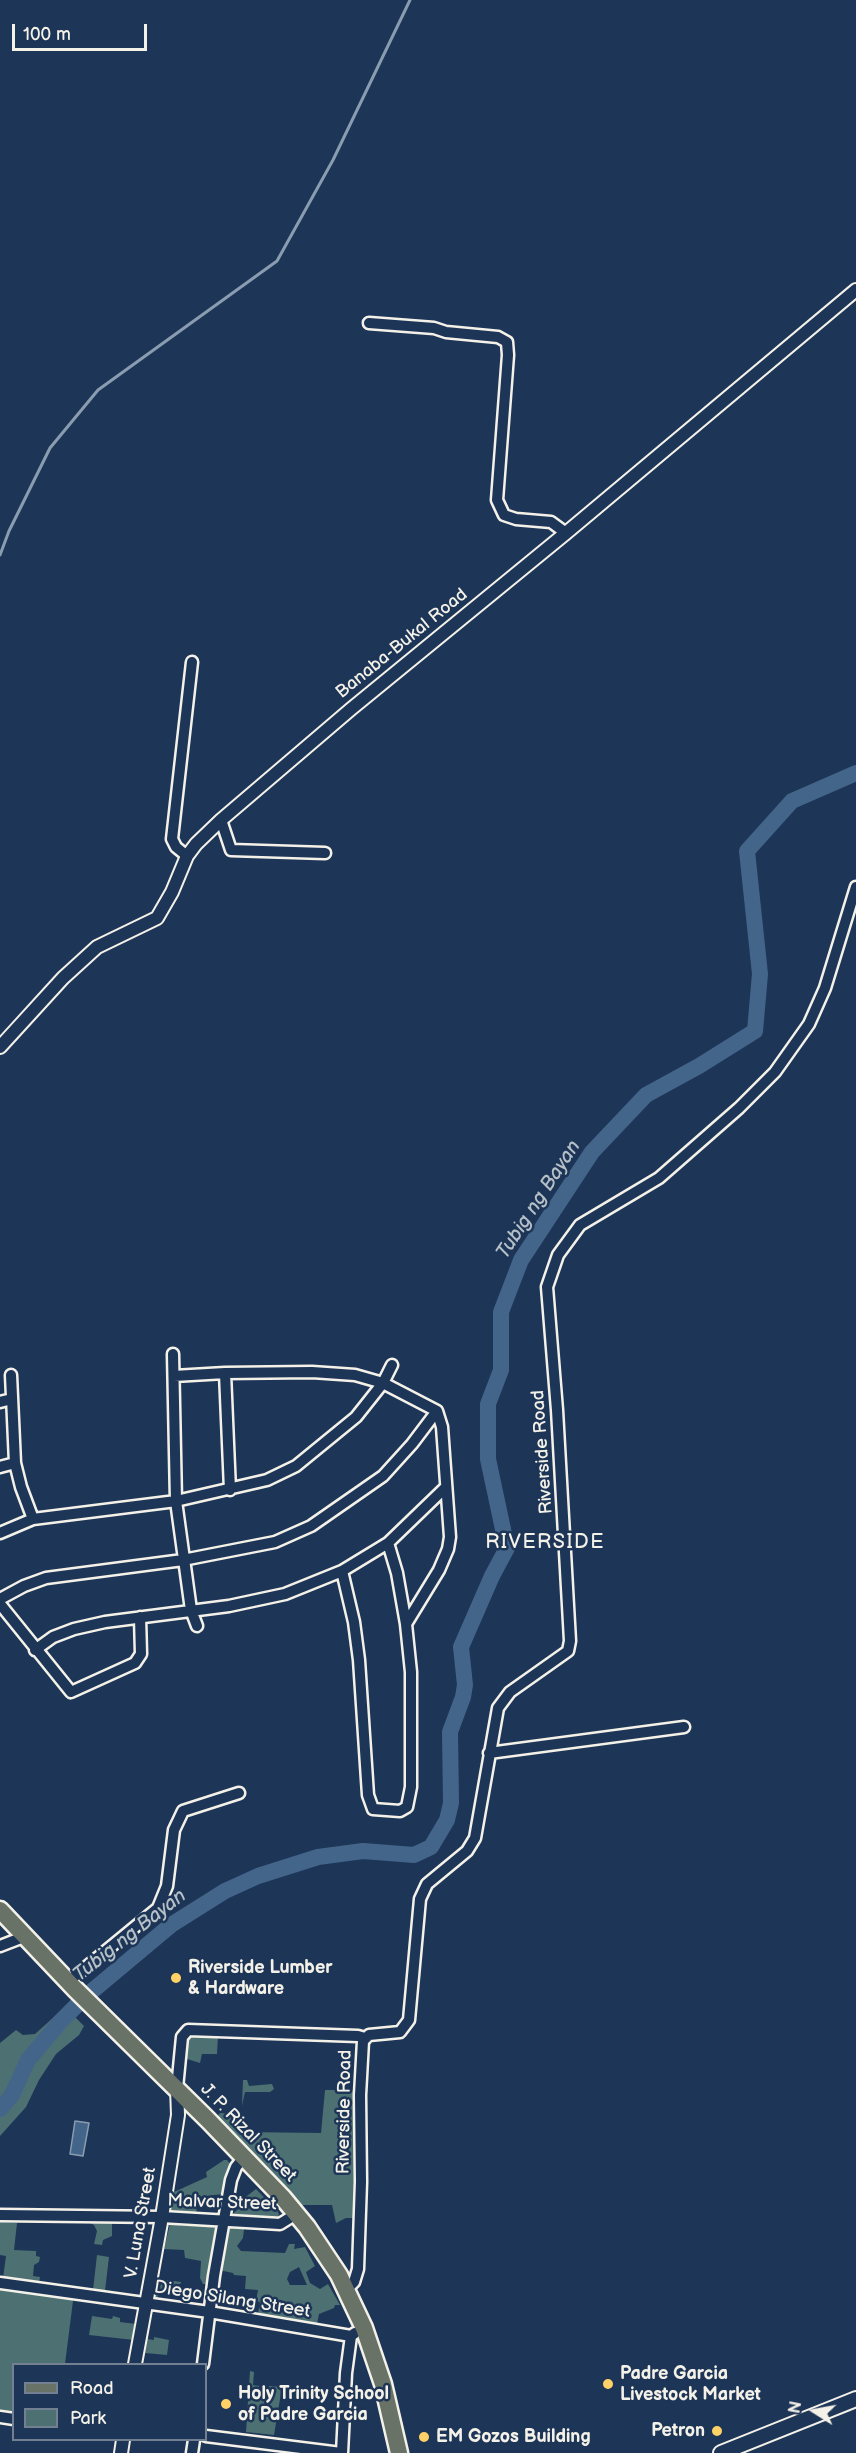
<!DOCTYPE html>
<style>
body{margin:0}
#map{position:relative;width:856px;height:2453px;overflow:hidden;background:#1d3557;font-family:"Balsamiq Sans",sans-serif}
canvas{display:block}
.legend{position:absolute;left:12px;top:2363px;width:195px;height:78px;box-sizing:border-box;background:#1d3557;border:2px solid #738091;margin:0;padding:8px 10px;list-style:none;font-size:18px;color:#f4f1e8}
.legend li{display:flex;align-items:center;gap:12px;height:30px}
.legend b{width:30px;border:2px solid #738091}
.north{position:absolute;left:784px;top:2381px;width:60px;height:60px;-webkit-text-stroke:4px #1d3557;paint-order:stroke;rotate:281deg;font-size:16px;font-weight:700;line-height:24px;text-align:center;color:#f4f1e8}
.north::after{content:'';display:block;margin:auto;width:21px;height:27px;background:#f4f1e8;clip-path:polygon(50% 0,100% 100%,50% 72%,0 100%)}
.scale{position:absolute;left:12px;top:24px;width:135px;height:27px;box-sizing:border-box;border:3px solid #f4f1e8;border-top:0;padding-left:8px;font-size:18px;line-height:21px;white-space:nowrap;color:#f4f1e8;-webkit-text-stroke:4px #1d3557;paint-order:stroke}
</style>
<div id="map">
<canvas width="856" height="2453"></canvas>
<ul class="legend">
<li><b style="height:8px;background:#697266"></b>Road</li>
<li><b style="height:16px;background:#4d7072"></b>Park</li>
</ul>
<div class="north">N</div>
<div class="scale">100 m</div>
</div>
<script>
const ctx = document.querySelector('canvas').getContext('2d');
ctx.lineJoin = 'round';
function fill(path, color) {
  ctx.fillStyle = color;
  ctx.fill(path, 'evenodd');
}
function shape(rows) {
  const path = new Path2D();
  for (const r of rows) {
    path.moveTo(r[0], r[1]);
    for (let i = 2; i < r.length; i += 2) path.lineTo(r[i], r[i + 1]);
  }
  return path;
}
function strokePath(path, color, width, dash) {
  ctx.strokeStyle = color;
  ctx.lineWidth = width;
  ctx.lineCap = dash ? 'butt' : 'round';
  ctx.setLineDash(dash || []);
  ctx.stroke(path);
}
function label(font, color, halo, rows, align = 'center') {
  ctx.font = font + ' "Balsamiq Sans",sans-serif';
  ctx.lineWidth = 5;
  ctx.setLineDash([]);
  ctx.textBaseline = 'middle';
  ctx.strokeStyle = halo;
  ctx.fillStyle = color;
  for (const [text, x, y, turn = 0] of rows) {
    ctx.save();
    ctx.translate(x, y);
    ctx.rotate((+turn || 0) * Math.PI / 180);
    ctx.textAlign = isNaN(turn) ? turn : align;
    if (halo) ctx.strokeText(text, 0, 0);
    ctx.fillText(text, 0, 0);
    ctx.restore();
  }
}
fill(shape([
 [65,2007,84,2026,79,2035,56,2054,39,2080,26,2107,0,2136,0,2043,16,2030,23,2035,35,2034],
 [190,2035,218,2036,217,2054,202,2054,200,2063,184,2058,187,2039],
 [243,2080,247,2080,249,2086,272,2084,274,2089,270,2092,245,2092,242,2106],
 [325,2090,355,2090,356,2218,346,2218,336,2223,332,2205,300,2205,217,2117,220,2113,243,2114,243,2132,321,2133],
 [224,2160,227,2160,231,2165,223,2194,198,2197,196,2215,170,2213,174,2192,207,2177,206,2172],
 [256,2189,278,2212,280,2219,228,2218,243,2205,243,2199],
 [91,2221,112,2221,112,2236,103,2240,102,2245,94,2244,97,2231,94,2225,90,2223],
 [0,2222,17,2223,14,2250,36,2251,36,2256,40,2257,39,2262,34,2265,33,2276,40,2277,39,2283,3,2278,6,2256,0,2255],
 [170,2224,189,2226,210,2225,218,2227,208,2284,203,2284,200,2278,201,2261,185,2258,184,2250,164,2249],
 [230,2227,244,2229,243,2238,237,2246,241,2251,285,2253,289,2244,295,2244,294,2249,305,2247,315,2266,306,2272,310,2283,320,2289,328,2284,340,2305,335,2305,334,2308,319,2314,317,2324,258,2314,260,2302,256,2301,258,2290,245,2289,246,2276,234,2275,233,2273,219,2270,226,2229],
 [299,2267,307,2285,290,2285,287,2279,290,2272],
 [97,2255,109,2257,105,2291,93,2290],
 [159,2279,181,2282,181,2283,169,2292,160,2292,156,2300,154,2294],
 [0,2287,72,2298,73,2301,65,2364,14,2364,13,2413,0,2412],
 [92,2316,112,2319,113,2316,120,2318,120,2322,136,2324,134,2340,89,2335],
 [154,2337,169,2340,167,2355,145,2353,147,2339,154,2340],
 [250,2371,254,2372,253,2385,259,2386,259,2389,269,2390,269,2386,282,2387,274,2435,246,2432]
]), '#4d7072');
const water = shape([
 [75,2121,89,2123,83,2156,70,2154,75,2121]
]);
fill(water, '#44658a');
strokePath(water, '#8a9db0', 1.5);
strokePath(shape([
 [0,555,9,531,50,448,98,390,277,261,333,160,410,0]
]), '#8a9db0', 3);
strokePath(shape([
 [0,2109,12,2095,28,2060,61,2021,85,1997,171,1925,225,1891,258,1876,318,1857,363,1851,414,1855,431,1847,447,1820,451,1803,450,1732,463,1697,465,1685,461,1647,492,1576,507,1548,488,1459,488,1404,501,1370,501,1312,521,1260,592,1152,646,1095,699,1066,755,1031,760,974,747,851,792,801,856,773]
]), '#44658a', 16);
const minor = shape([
 [369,323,434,328,446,332,498,337,507,342,508,355,497,500,504,515,516,519,551,522,566,533],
 [221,820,231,850,325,853],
 [187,856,176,847,172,839,192,662],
 [173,1354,176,1501,191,1610,197,1626],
 [225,1373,230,1490],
 [11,1375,15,1463,21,1487,33,1519],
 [174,1376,225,1373,312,1372,355,1375,383,1383,437,1411,442,1427,450,1537,448,1549,439,1570,406,1624],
 [0,1402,12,1399],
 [0,1467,15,1463],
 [0,1533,33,1519,176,1501,267,1480,296,1466,356,1417,383,1383,392,1365],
 [342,1571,354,1622,359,1660,368,1795,373,1809,400,1811,407,1807,411,1787,411,1672,406,1624,397,1573,388,1543],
 [0,1599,24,1586,46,1578,183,1560,275,1542,311,1526,383,1476,412,1444,437,1411],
 [0,1604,71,1692,135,1663,141,1654,140,1617],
 [35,1650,53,1637,74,1629,105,1622,229,1606,285,1594,342,1571,388,1543,446,1487],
 [489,1753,684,1727],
 [0,1946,26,1936],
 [68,1982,158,1908,167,1886,174,1830,183,1811,239,1793],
 [177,2088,182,2037,188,2030,358,2036,365,2038],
 [0,2215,162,2217,280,2224,296,2214],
 [0,2283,209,2312,351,2336],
 [345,2291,354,2282,358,2269,361,2182,360,2095,363,2041,369,2035,400,2032,409,2020,420,1899,427,1884,467,1851,475,1838,498,1708,510,1692,568,1651,570,1641,557,1410,547,1287,558,1255,580,1225,659,1178,739,1108,775,1072,809,1024,825,988,856,887],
 [203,2364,214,2276,231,2180,236,2167,244,2157],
 [0,2417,14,2419],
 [206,2436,341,2453],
 [192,2453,194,2440],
 [342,2453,346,2373,351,2336,355,2333]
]);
const tertiary = shape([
 [0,1047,63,978,97,947,157,918,172,892,187,856,196,844,221,820,351,709,566,533,856,290],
 [135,2364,162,2217,178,2115,177,2088],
 [121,2453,123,2440]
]);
const secondary = shape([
 [721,2453,856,2399]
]);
const primary = shape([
 [0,1910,75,1989,208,2120,283,2198,307,2227,339,2275,364,2328,383,2384,399,2453]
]);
strokePath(minor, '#f4f1e8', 15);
strokePath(tertiary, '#f4f1e8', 16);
strokePath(secondary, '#f4f1e8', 18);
strokePath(primary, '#f4f1e8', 21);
strokePath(minor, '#1d3557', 10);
strokePath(tertiary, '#1d3557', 12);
strokePath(secondary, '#1d3557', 14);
strokePath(primary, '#697266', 16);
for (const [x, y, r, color] of [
 [176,1978,6,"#ffd166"],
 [608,2384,6,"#ffd166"],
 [226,2404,6,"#ffd166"],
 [717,2431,6,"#ffd166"],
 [424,2437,6,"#ffd166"]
]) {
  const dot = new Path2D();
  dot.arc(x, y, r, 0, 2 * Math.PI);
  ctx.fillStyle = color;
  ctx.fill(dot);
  strokePath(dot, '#1d3557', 2);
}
label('18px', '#f4f1e8', '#1d3557', [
 ["Banaba-Bukal Road",402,644,-39],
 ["Riverside Road",543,1452,-94],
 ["Riverside Road",345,2112,-89],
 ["J. P. Rizal Street",248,2133,46],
 ["Malvar Street",222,2203,2],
 ["V. Luna Street",141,2223,-80],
 ["Diego Silang Street",232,2300,9]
]);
label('bold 18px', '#f4f1e8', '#1d3557', [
 ["Riverside Lumber",188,1968],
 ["& Hardware",188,1989],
 ["Padre Garcia",620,2374],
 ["Livestock Market",620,2395],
 ["Holy Trinity School",238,2394],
 ["of Padre Garcia",238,2415],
 ["Petron",705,2431,"right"],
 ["EM Gozos Building",436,2437]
], 'left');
label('italic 20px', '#b6c0c7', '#1d3557', [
 ["Tubig ng Bayan",539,1200,-57],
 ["Tubig ng Bayan",130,1936,-38]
]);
ctx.letterSpacing = '1.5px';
label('20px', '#f4f1e8', '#1d3557', [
 ["RIVERSIDE",545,1543]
]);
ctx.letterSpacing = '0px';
</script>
